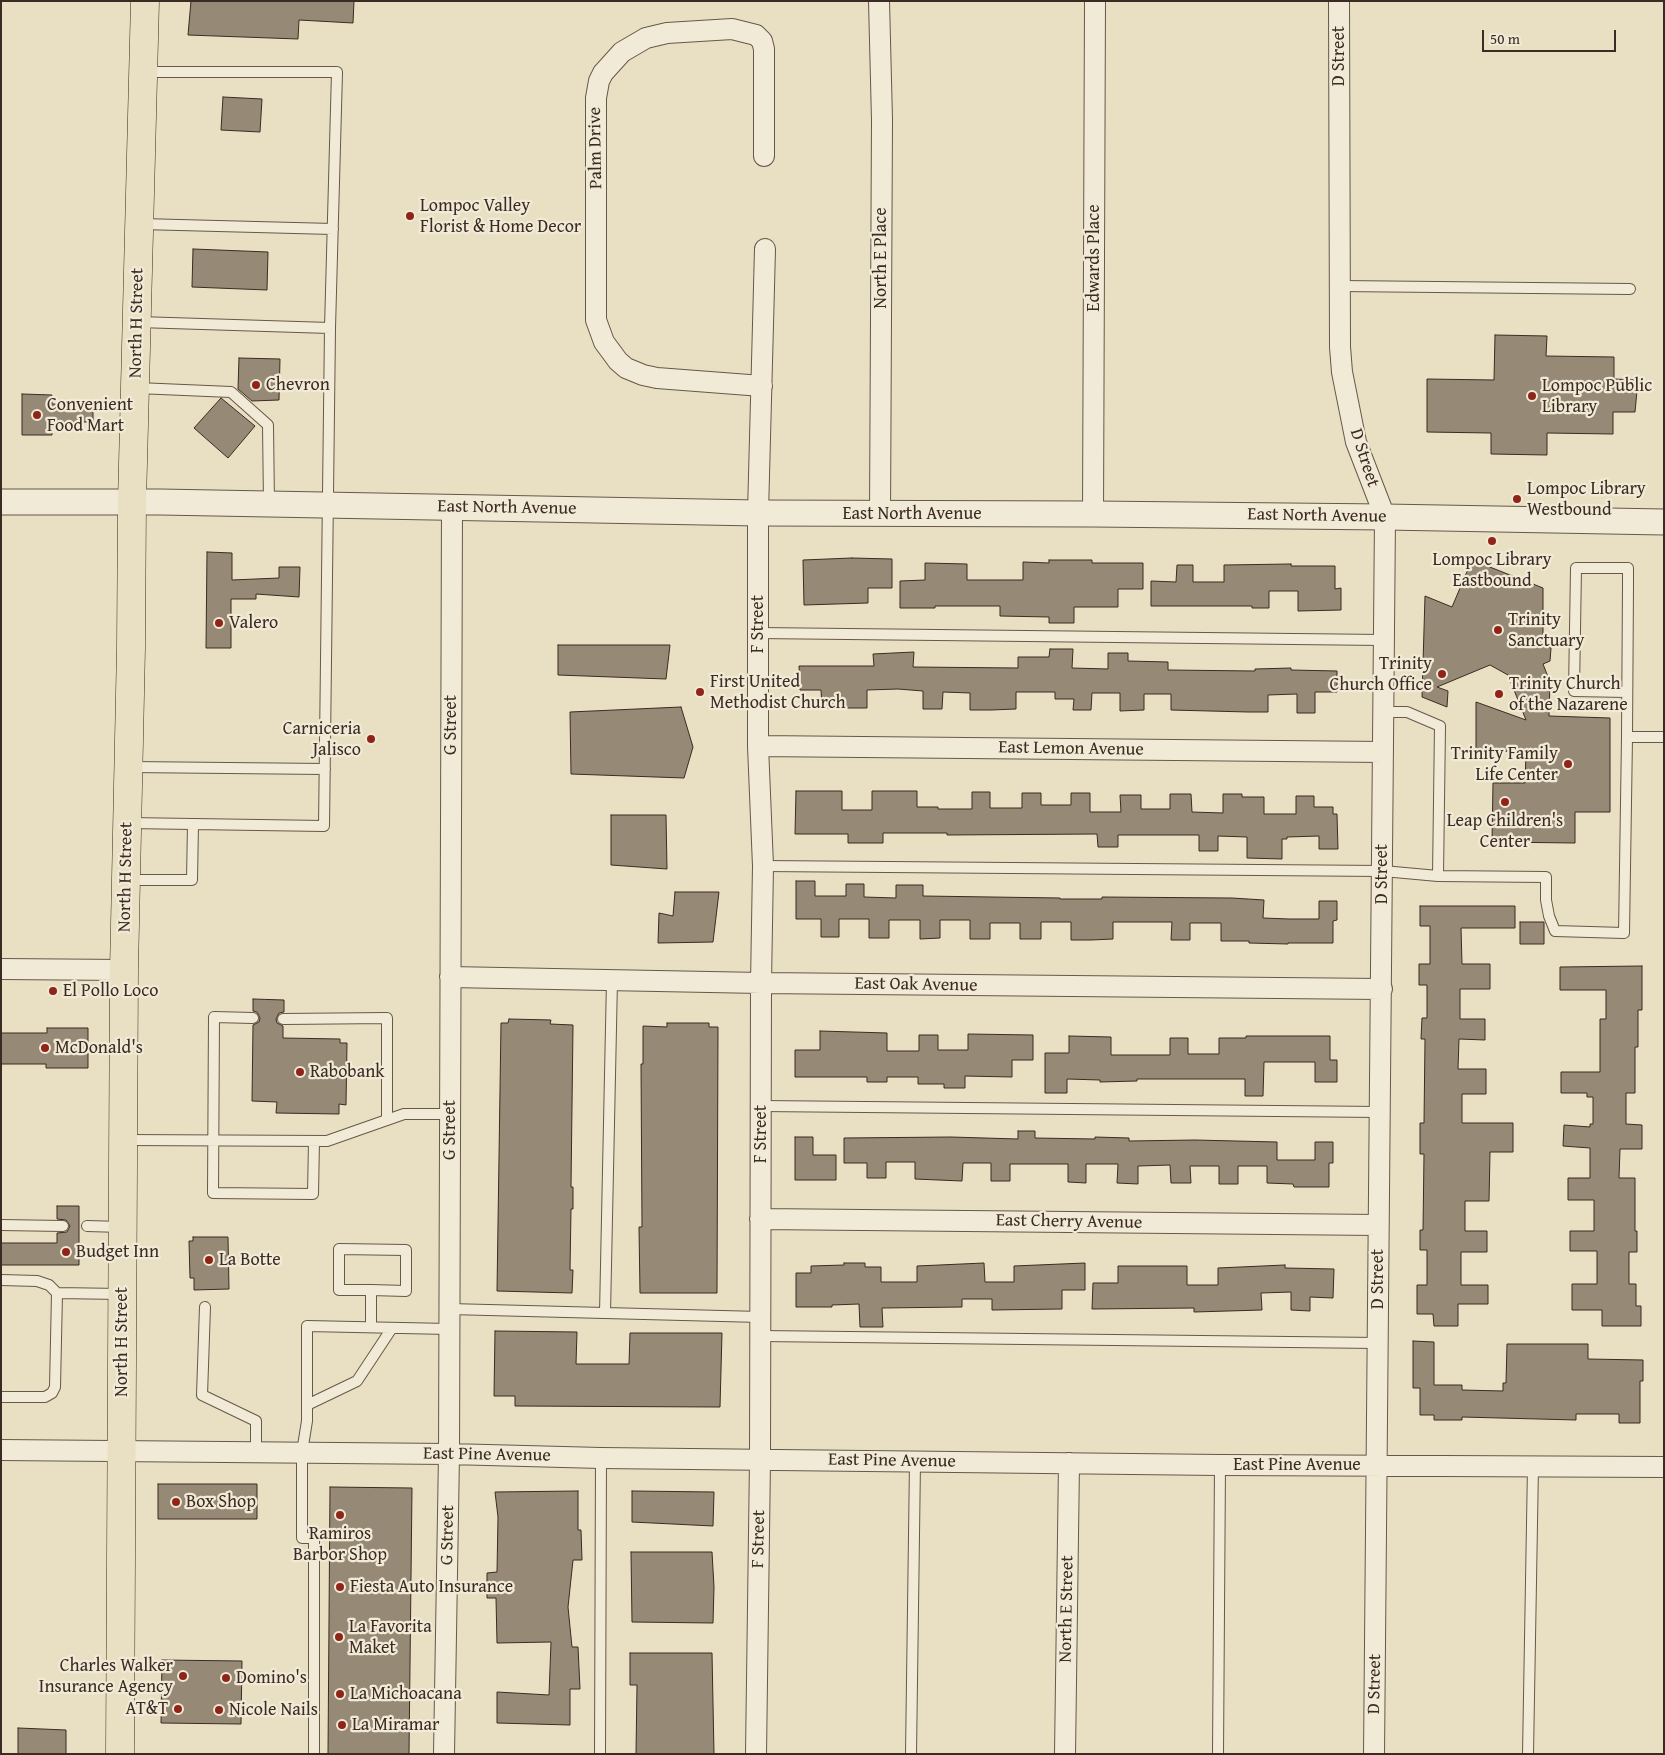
<!DOCTYPE html>
<style>
body{margin:0}
#map{position:relative;width:1665px;height:1755px;overflow:hidden;background:#e9dfc2;font-family:"Gentium Book Plus",serif}
canvas{display:block}
.frame{position:absolute;inset:0;border:2px solid #3c2b22;pointer-events:none}
.scale{position:absolute;left:1482px;top:30px;width:134px;height:22px;box-sizing:border-box;border:2px solid #3c2b22;border-top:0;padding-left:6px;font-size:15px;line-height:18px;white-space:nowrap;color:#3c2b22;-webkit-text-stroke:4px #f1ead7;paint-order:stroke}
</style>
<div id="map">
<canvas width="1665" height="1755"></canvas>
<div class="frame"></div>
<div class="scale">50 m</div>
</div>
<script>
const ctx = document.querySelector('canvas').getContext('2d');
ctx.lineJoin = 'round';
function fill(path, color) {
  ctx.fillStyle = color;
  ctx.fill(path, 'evenodd');
}
function shape(rows) {
  const path = new Path2D();
  for (const r of rows) {
    path.moveTo(r[0], r[1]);
    for (let i = 2; i < r.length; i += 2) path.lineTo(r[i], r[i + 1]);
  }
  return path;
}
function strokePath(path, color, width, dash) {
  ctx.strokeStyle = color;
  ctx.lineWidth = width;
  ctx.lineCap = dash ? 'butt' : 'round';
  ctx.setLineDash(dash || []);
  ctx.stroke(path);
}
function label(font, color, halo, rows, align = 'center') {
  ctx.font = font + ' "Gentium Book Plus",serif';
  ctx.lineWidth = 4.5;
  ctx.setLineDash([]);
  ctx.textBaseline = 'middle';
  ctx.strokeStyle = halo;
  ctx.fillStyle = color;
  for (const [text, x, y, turn = 0] of rows) {
    ctx.save();
    ctx.translate(x, y);
    ctx.rotate((+turn || 0) * Math.PI / 180);
    ctx.textAlign = isNaN(turn) ? turn : align;
    if (halo) ctx.strokeText(text, 0, 0);
    ctx.fillText(text, 0, 0);
    ctx.restore();
  }
}
const building = shape([
 [191,1,354,1,353,23,299,20,298,39,188,35,191,1],
 [223,97,262,99,260,132,221,130,223,97],
 [193,249,268,252,267,290,192,287,193,249],
 [1495,335,1547,336,1546,356,1614,357,1614,379,1638,380,1635,412,1613,412,1613,434,1547,433,1547,455,1491,454,1491,433,1427,432,1427,379,1494,380,1495,335],
 [239,358,280,359,279,400,252,401,238,389,239,358],
 [22,394,52,395,52,404,93,405,93,422,52,422,52,435,22,435,22,394],
 [221,398,255,426,228,458,194,428,221,398],
 [207,552,232,553,232,580,279,578,279,567,300,567,299,597,256,594,256,599,231,599,231,648,206,648,207,552],
 [852,558,892,559,892,588,868,588,868,603,804,605,803,560,852,558],
 [1049,560,1092,560,1092,563,1143,563,1143,589,1118,589,1118,607,1074,607,1074,623,1049,623,1049,617,1000,616,1000,606,935,606,935,608,900,608,900,581,925,580,925,563,967,564,967,580,1023,580,1023,562,1049,563,1049,560],
 [1472,560,1543,588,1543,644,1551,648,1550,661,1543,664,1550,682,1549,716,1610,718,1610,812,1575,812,1575,843,1492,842,1493,783,1525,783,1526,752,1476,750,1476,702,1526,720,1508,675,1490,665,1437,687,1448,691,1447,707,1422,697,1425,596,1452,607,1472,560],
 [1291,564,1291,566,1335,566,1335,589,1341,588,1341,610,1298,611,1298,591,1269,591,1269,608,1252,608,1252,606,1151,606,1151,581,1176,582,1177,565,1193,565,1193,582,1224,582,1224,565,1291,564],
 [558,645,670,645,666,679,558,675,558,645],
 [1050,649,1073,649,1072,668,1108,669,1108,653,1128,653,1128,661,1168,662,1168,670,1255,671,1255,669,1291,668,1291,670,1337,671,1337,692,1315,692,1315,713,1297,713,1297,694,1268,695,1268,712,1248,712,1171,710,1171,694,1144,694,1144,710,1120,711,1120,693,1092,693,1091,710,1073,710,1074,699,1055,699,1055,692,1016,692,1016,709,991,710,970,710,970,693,943,692,942,709,923,709,923,691,898,689,867,690,867,708,822,708,821,690,800,690,799,666,874,666,873,654,914,652,913,667,1018,668,1018,657,1049,657,1050,649],
 [681,707,693,747,684,778,571,774,570,712,681,707],
 [796,791,842,791,842,810,872,810,872,791,917,791,917,807,938,807,938,809,972,809,972,792,990,792,990,808,1022,808,1022,793,1041,793,1041,805,1071,805,1071,793,1090,793,1090,812,1121,812,1120,795,1141,795,1141,809,1170,809,1170,794,1191,794,1192,812,1223,813,1223,794,1242,794,1242,797,1264,797,1264,814,1296,814,1296,796,1314,796,1314,807,1333,807,1333,814,1337,814,1338,849,1319,849,1319,836,1287,837,1287,839,1282,839,1282,859,1247,858,1247,837,1218,836,1218,851,1199,851,1199,835,1118,835,1118,847,1098,847,1097,834,947,835,947,833,883,833,883,843,848,843,848,834,795,834,796,791],
 [611,815,666,815,667,869,611,865,611,815],
 [796,881,815,881,815,896,846,896,846,884,864,884,864,897,896,898,896,885,923,885,923,896,1060,898,1060,899,1102,899,1102,897,1232,898,1264,900,1263,918,1289,919,1319,919,1319,901,1337,901,1337,920,1333,921,1333,943,1288,943,1288,944,1249,943,1249,941,1221,941,1221,923,1190,923,1190,940,1171,940,1172,922,1113,922,1113,939,1091,940,1071,940,1071,922,1041,922,1041,939,1020,939,1020,923,990,923,990,939,970,939,970,920,940,920,940,938,920,939,920,920,889,920,889,938,869,938,869,919,839,919,839,937,821,937,821,919,796,919,796,881],
 [675,892,719,892,713,942,658,943,659,913,673,916,675,892],
 [1420,906,1515,906,1515,928,1461,928,1462,964,1490,964,1490,989,1460,989,1460,1019,1485,1019,1485,1040,1459,1039,1458,1069,1486,1069,1486,1094,1462,1094,1462,1123,1513,1123,1513,1152,1490,1152,1489,1201,1465,1201,1465,1231,1487,1231,1487,1252,1461,1252,1461,1285,1488,1285,1488,1304,1458,1304,1458,1326,1434,1326,1433,1314,1417,1314,1417,1285,1427,1285,1427,1250,1420,1250,1420,1230,1423,1230,1424,1154,1420,1154,1420,1123,1424,1123,1425,1039,1421,1039,1422,1018,1427,1018,1427,985,1419,985,1419,964,1430,964,1430,926,1420,926,1420,906],
 [1520,922,1544,922,1544,944,1520,944,1520,922],
 [1642,966,1642,1010,1638,1010,1638,1047,1635,1047,1635,1093,1626,1093,1626,1124,1642,1125,1642,1149,1620,1149,1619,1178,1635,1178,1635,1231,1637,1231,1637,1252,1629,1252,1629,1284,1636,1284,1636,1306,1641,1306,1641,1326,1602,1326,1602,1310,1572,1310,1572,1284,1597,1284,1597,1251,1570,1251,1570,1231,1594,1231,1594,1200,1568,1200,1568,1178,1590,1178,1590,1148,1563,1146,1564,1125,1590,1127,1590,1124,1593,1124,1593,1097,1587,1097,1587,1093,1561,1093,1561,1072,1600,1072,1600,1019,1606,1019,1606,990,1560,990,1560,967,1642,966],
 [253,999,284,1000,284,1012,279,1013,276,1019,277,1023,283,1026,283,1038,340,1039,340,1043,347,1043,346,1105,339,1104,339,1114,276,1113,277,1102,252,1101,253,1025,259,1022,260,1018,257,1012,253,1011,253,999],
 [509,1019,551,1020,550,1024,573,1025,571,1187,573,1187,573,1209,571,1209,570,1270,573,1270,572,1293,497,1291,501,1023,508,1023,509,1019],
 [667,1023,709,1023,709,1027,718,1027,717,1293,640,1293,639,1227,642,1227,641,1064,643,1064,643,1026,667,1027,667,1023],
 [47,1028,88,1028,88,1068,46,1068,46,1064,1,1064,1,1033,47,1033,47,1028],
 [820,1031,887,1033,887,1051,919,1051,919,1035,938,1035,938,1050,968,1050,968,1034,1033,1035,1033,1060,1012,1060,1012,1077,965,1076,965,1088,944,1088,944,1084,918,1084,918,1077,887,1077,887,1082,867,1082,867,1077,795,1077,795,1050,820,1050,820,1031],
 [1069,1036,1111,1037,1111,1055,1170,1055,1170,1038,1188,1038,1188,1054,1219,1054,1219,1038,1246,1038,1246,1036,1330,1036,1330,1060,1337,1060,1337,1082,1315,1082,1315,1062,1264,1062,1263,1096,1245,1096,1245,1079,1137,1079,1137,1081,1100,1082,1100,1080,1067,1079,1067,1093,1045,1093,1045,1053,1069,1053,1069,1036],
 [1018,1131,1035,1131,1035,1138,1095,1139,1095,1137,1129,1138,1129,1141,1195,1140,1277,1142,1277,1160,1315,1160,1315,1142,1333,1142,1333,1163,1329,1163,1329,1187,1294,1187,1293,1184,1267,1183,1267,1166,1238,1166,1238,1184,1219,1184,1219,1166,1190,1166,1191,1183,1171,1183,1170,1165,1138,1166,1138,1184,1117,1183,1118,1164,1086,1164,1086,1183,1068,1182,1068,1164,1010,1164,1010,1181,991,1181,991,1163,963,1163,962,1181,915,1179,915,1162,886,1162,886,1178,867,1178,867,1163,844,1163,844,1138,951,1137,1018,1139,1018,1131],
 [795,1137,813,1137,813,1155,836,1155,836,1180,795,1180,795,1137],
 [57,1206,79,1206,79,1265,1,1265,1,1243,57,1243,57,1233,67,1232,70,1226,66,1220,57,1219,57,1206],
 [193,1237,228,1237,229,1289,194,1290,194,1278,190,1278,189,1241,193,1241,193,1237],
 [844,1263,865,1263,865,1267,881,1267,881,1282,917,1282,917,1266,984,1263,985,1282,1014,1282,1014,1266,1085,1263,1085,1290,1062,1290,1062,1309,992,1310,992,1299,962,1299,962,1307,882,1308,883,1327,860,1327,859,1304,832,1305,832,1307,796,1307,796,1273,811,1273,811,1266,844,1265,844,1263],
 [1285,1265,1285,1268,1334,1269,1333,1298,1310,1297,1310,1311,1291,1310,1291,1292,1261,1293,1262,1310,1194,1312,1194,1308,1092,1309,1093,1283,1118,1283,1118,1266,1187,1266,1187,1285,1218,1285,1218,1268,1285,1265],
 [495,1331,577,1332,576,1364,629,1364,630,1333,722,1333,720,1407,515,1406,515,1396,494,1396,495,1331],
 [1413,1341,1434,1342,1434,1385,1462,1385,1462,1390,1503,1391,1503,1383,1506,1383,1507,1344,1588,1344,1588,1359,1643,1360,1643,1381,1640,1381,1640,1423,1619,1423,1619,1414,1576,1414,1576,1420,1462,1417,1462,1420,1434,1420,1434,1415,1420,1415,1420,1388,1413,1388,1413,1341],
 [158,1484,257,1484,257,1519,158,1519,158,1484],
 [330,1487,412,1488,409,1754,328,1754,330,1487],
 [578,1491,578,1530,581,1530,582,1560,573,1560,568,1607,572,1647,578,1647,580,1689,570,1689,570,1725,497,1723,497,1692,549,1695,551,1642,497,1643,496,1598,487,1598,487,1573,497,1572,498,1517,495,1492,578,1491],
 [632,1491,714,1492,713,1526,632,1522,632,1491],
 [631,1552,712,1552,714,1587,713,1623,632,1622,631,1552],
 [630,1653,712,1653,714,1754,636,1754,637,1685,630,1685,630,1653],
 [162,1660,242,1661,241,1724,161,1723,162,1660],
 [18,1728,66,1730,66,1754,18,1754,18,1728]
]);
fill(building, '#968975');
strokePath(building, '#3c2b22', 1);
const service = shape([
 [144,72,337,72,330,328],
 [141,224,333,229],
 [1340,286,1630,289],
 [137,388,231,392,268,425,269,504],
 [758,633,1383,640],
 [1383,712,1407,712,1440,726,1438,876],
 [1627,737,1664,737],
 [130,767,325,769],
 [129,823,193,824],
 [763,866,1383,871,1438,876,1546,877,1546,900,1549,916,1555,931,1624,933,1627,737,1628,586,1628,568,1576,568,1574,691,1627,692],
 [127,880,192,880,193,824,324,826,330,328,138,322],
 [253,1018,214,1017,213,1193,313,1194,314,1141],
 [283,1019,387,1018,387,1120],
 [761,1106,1380,1112],
 [125,1140,327,1141,404,1114,450,1114],
 [1,1225,63,1226],
 [87,1226,122,1227],
 [1,1280,37,1281,49,1285,57,1293],
 [205,1307,202,1395,256,1421,256,1452],
 [449,1309,761,1317],
 [605,1313,612,980],
 [371,1327,371,1290,339,1290,339,1249,406,1250,406,1291,371,1290],
 [760,1336,1378,1343],
 [1,1397,45,1397,52,1393,55,1387,57,1293,121,1294],
 [307,1405,357,1381,392,1328],
 [314,1754,314,1538,302,1538,302,1452,307,1421,307,1326,449,1329],
 [600,1754,601,1458],
 [911,1754,915,1462],
 [1218,1754,1220,1465],
 [1528,1754,1533,1466]
]);
const minor = shape([
 [879,1,882,120,880,514],
 [1339,1,1340,347,1342,372,1356,442,1385,517,1374,1754],
 [762,386,657,378,643,375,626,368,618,361,604,342,596,320,596,98,599,81,603,73,622,52,646,38,667,33,732,29,756,35,762,41,764,49,764,156],
 [1093,514,1095,1],
 [758,746,1383,752],
 [1,969,124,970],
 [450,977,761,983,1382,989],
 [760,1219,1378,1225],
 [1,1450,449,1454,601,1458,1220,1465,1664,1467],
 [444,1754,449,1454,452,507],
 [756,1754,760,1460,761,983,763,866,758,746,758,513,765,249],
 [1065,1754,1069,1463]
]);
const tertiary = shape([
 [1,502,160,502,758,513,1093,514,1385,517,1664,522]
]);
const trunk = shape([
 [120,1754,124,970,131,648,132,502,145,1]
]);
strokePath(service, '#67584a', 12);
strokePath(minor, '#67584a', 22);
strokePath(tertiary, '#67584a', 27);
strokePath(trunk, '#3c2b22', 29);
strokePath(service, '#f1ead7', 10);
strokePath(minor, '#f1ead7', 20);
strokePath(tertiary, '#f1ead7', 25);
strokePath(trunk, '#e9dfc2', 28);
for (const [x, y, r, color] of [
 [410,216,5,"#8f2418"],
 [256,385,5,"#8f2418"],
 [1532,396,5,"#8f2418"],
 [37,415,5,"#8f2418"],
 [1517,499,5,"#8f2418"],
 [1492,541,5,"#8f2418"],
 [219,623,5,"#8f2418"],
 [1498,630,5,"#8f2418"],
 [1442,674,5,"#8f2418"],
 [700,692,5,"#8f2418"],
 [1499,694,5,"#8f2418"],
 [371,739,5,"#8f2418"],
 [1568,764,5,"#8f2418"],
 [1505,802,5,"#8f2418"],
 [53,991,5,"#8f2418"],
 [45,1048,5,"#8f2418"],
 [300,1072,5,"#8f2418"],
 [66,1252,5,"#8f2418"],
 [209,1260,5,"#8f2418"],
 [176,1502,5,"#8f2418"],
 [340,1515,5,"#8f2418"],
 [340,1587,5,"#8f2418"],
 [339,1637,5,"#8f2418"],
 [183,1676,5,"#8f2418"],
 [226,1678,5,"#8f2418"],
 [340,1694,5,"#8f2418"],
 [178,1709,5,"#8f2418"],
 [219,1710,5,"#8f2418"],
 [342,1725,5,"#8f2418"]
]) {
  const dot = new Path2D();
  dot.arc(x, y, r, 0, 2 * Math.PI);
  ctx.fillStyle = color;
  ctx.fill(dot);
  strokePath(dot, '#f1ead7', 2);
}
label('18px', '#3c2b22', '#f1ead7', [
 ["D Street",1339,56,-90],
 ["Palm Drive",596,148,-91],
 ["North E Place",881,258,-90],
 ["Edwards Place",1094,258,-90],
 ["North H Street",137,323,-89],
 ["D Street",1364,458,72],
 ["East North Avenue",507,508,1],
 ["East North Avenue",912,514],
 ["East North Avenue",1317,516,1],
 ["F Street",758,624,-90],
 ["G Street",451,725,-90],
 ["East Lemon Avenue",1071,749,1],
 ["D Street",1382,874,-90],
 ["North H Street",126,877,-89],
 ["East Oak Avenue",916,985,1],
 ["G Street",450,1130,-90],
 ["F Street",761,1134,-90],
 ["East Cherry Avenue",1069,1222,1],
 ["D Street",1378,1279,-90],
 ["North H Street",122,1342,-90],
 ["East Pine Avenue",487,1455,1],
 ["East Pine Avenue",892,1461,1],
 ["East Pine Avenue",1297,1465],
 ["G Street",448,1535,-89],
 ["F Street",759,1539,-89],
 ["North E Street",1067,1609,-89],
 ["D Street",1375,1684,-89]
]);
label('18px', '#3c2b22', '#f1ead7', [
 ["Lompoc Valley",420,206],
 ["Florist & Home Decor",420,227],
 ["Chevron",266,385],
 ["Lompoc Public",1542,386],
 ["Library",1542,407],
 ["Convenient",47,405],
 ["Food Mart",47,426],
 ["Lompoc Library",1527,489],
 ["Westbound",1527,510],
 ["Lompoc Library",1492,560,"center"],
 ["Eastbound",1492,581,"center"],
 ["Trinity",1508,620],
 ["Sanctuary",1508,641],
 ["Valero",229,623],
 ["Trinity",1432,664,"right"],
 ["Church Office",1432,685,"right"],
 ["First United",710,682],
 ["Methodist Church",710,703],
 ["Trinity Church",1509,684],
 ["of the Nazarene",1509,705],
 ["Carniceria",361,729,"right"],
 ["Jalisco",361,750,"right"],
 ["Trinity Family",1558,754,"right"],
 ["Life Center",1558,775,"right"],
 ["Leap Children's",1505,821,"center"],
 ["Center",1505,842,"center"],
 ["El Pollo Loco",63,991],
 ["McDonald's",55,1048],
 ["Rabobank",310,1072],
 ["Budget Inn",76,1252],
 ["La Botte",219,1260],
 ["Box Shop",186,1502],
 ["Ramiros",340,1534,"center"],
 ["Barbor Shop",340,1555,"center"],
 ["Fiesta Auto Insurance",350,1587],
 ["La Favorita",349,1627],
 ["Maket",349,1648],
 ["Charles Walker",173,1666,"right"],
 ["Insurance Agency",173,1687,"right"],
 ["Domino's",236,1678],
 ["La Michoacana",350,1694],
 ["AT&T",168,1709,"right"],
 ["Nicole Nails",229,1710],
 ["La Miramar",352,1725]
], 'left');
</script>
